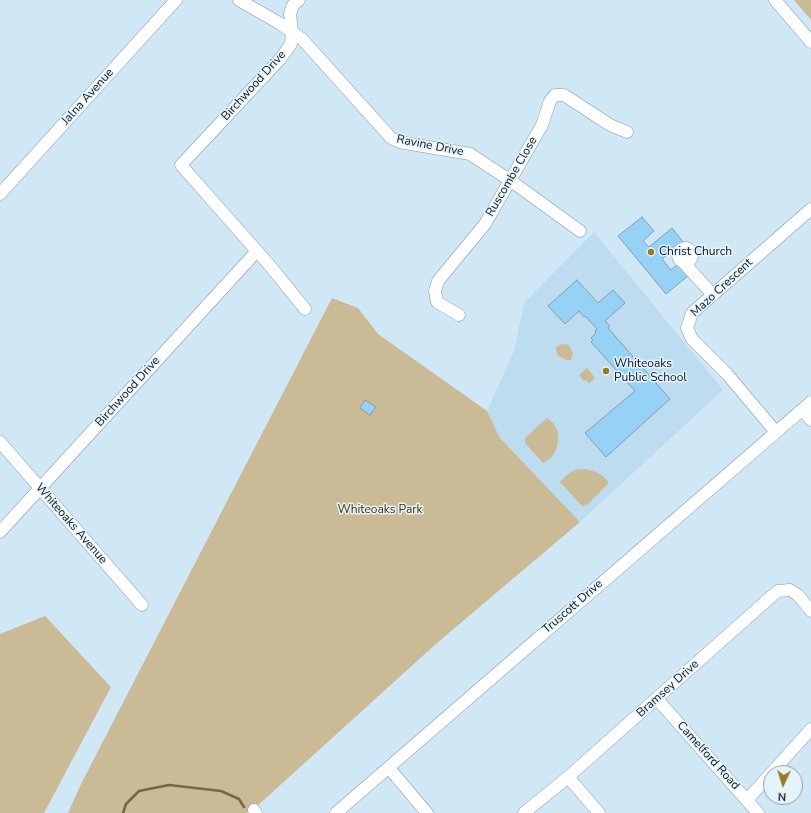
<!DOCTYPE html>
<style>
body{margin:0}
#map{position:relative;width:811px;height:813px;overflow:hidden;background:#d0e8f6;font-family:"Nunito Sans",sans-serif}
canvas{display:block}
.north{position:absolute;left:763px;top:765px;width:40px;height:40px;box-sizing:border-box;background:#e5f3fc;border:1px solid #909ca4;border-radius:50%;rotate:184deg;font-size:11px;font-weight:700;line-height:16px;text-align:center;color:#111a1f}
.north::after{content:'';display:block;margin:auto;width:14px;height:18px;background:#997a23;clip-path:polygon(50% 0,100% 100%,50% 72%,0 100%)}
</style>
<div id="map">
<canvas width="811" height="813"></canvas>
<div class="north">N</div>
</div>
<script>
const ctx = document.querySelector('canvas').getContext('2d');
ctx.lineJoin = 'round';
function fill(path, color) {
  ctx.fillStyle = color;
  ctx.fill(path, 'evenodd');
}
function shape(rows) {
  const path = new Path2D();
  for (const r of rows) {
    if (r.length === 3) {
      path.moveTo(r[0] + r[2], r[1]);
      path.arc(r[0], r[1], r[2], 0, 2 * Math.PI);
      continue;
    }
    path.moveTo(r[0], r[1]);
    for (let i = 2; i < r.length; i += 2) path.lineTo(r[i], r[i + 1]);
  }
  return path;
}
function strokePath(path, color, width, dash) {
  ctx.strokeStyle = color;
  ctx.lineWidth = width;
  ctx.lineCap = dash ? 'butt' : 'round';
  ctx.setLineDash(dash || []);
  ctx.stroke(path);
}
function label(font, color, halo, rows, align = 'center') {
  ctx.font = font + ' "Nunito Sans",sans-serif';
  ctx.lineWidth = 3;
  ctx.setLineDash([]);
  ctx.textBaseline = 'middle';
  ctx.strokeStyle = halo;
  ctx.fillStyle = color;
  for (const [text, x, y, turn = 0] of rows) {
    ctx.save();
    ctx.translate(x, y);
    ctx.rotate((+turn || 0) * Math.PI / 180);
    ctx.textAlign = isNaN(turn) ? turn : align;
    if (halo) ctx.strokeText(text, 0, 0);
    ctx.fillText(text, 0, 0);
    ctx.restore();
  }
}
fill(shape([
 [594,232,723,390,580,522,500,438,487,411,514,351,524,303]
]), '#bddcef');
fill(shape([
 [794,0,811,0,811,20],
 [332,298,358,308,378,334,487,411,500,438,580,522,437,643,255,808,246,813,68,813,81,784],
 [562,344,569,345,573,353,571,360,566,360,557,355,556,347],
 [587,368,595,378,589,383,586,380,584,381,579,375],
 [547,418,554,424,558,433,558,442,556,450,551,458,543,463,525,443,525,438],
 [585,469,594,471,603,476,609,483,587,505,582,506,560,482,567,475,575,470],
 [45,616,111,687,44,813,0,813,0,634]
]), '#caba96');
strokePath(shape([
 [123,813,126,804,139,791,169,785,221,791,239,799,244,807]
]), '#746741', 2.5);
const building = shape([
 [642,217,654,231,643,241,649,247,672,228,683,242,662,259,671,270,679,263,689,275,666,294,618,236,642,217],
 [577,280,598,303,613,290,625,303,605,321,610,326,608,328,670,399,606,457,585,433,635,391,591,342,593,340,591,338,596,333,595,331,597,329,585,316,584,317,579,311,565,324,548,306,577,280],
 [365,400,376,407,370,415,360,408,365,400]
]);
fill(building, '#95d2f6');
strokePath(building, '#889eab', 1);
const minor = shape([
 [239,0,279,23,302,39,391,138,399,142,470,154,511,181,580,231],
 [299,0,293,5,290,14,292,31,291,44,281,58,181,165,271,267,305,309],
 [775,0,811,42],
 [0,194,176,0],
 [685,255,7],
 [683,262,713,295],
 [459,315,437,302,435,291,438,281,485,224,542,125,550,101,555,95,564,95,610,125,627,132],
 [803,410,811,420],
 [775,431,727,374,692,339,687,328,692,313,811,209],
 [0,442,142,605],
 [0,532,256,252],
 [657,699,758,813],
 [389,768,427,813],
 [568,777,599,813],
 [747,800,811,729],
 [254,810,256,813],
 [336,813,811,402],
 [524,813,568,777,773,595,778,591,790,590,798,595,811,611]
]);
strokePath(minor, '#8298a5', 13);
strokePath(minor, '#fff', 12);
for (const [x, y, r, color] of [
 [651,252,4,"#997a23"],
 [606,371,4,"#997a23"]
]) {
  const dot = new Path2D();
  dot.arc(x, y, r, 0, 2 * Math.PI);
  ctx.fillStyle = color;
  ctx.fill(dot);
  strokePath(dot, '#e5f3fc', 1.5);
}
label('12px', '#111a1f', '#e5f3fc', [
 ["Birchwood Drive",254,86,-48],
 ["Jalna Avenue",88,97,-48],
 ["Ravine Drive",430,146,11],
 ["Ruscombe Close",512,177,-60],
 ["Mazo Crescent",722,288,-43],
 ["Birchwood Drive",128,392,-48],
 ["Whiteoaks Avenue",71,524,49],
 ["Truscott Drive",573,607,-41],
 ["Bramsey Drive",668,689,-42],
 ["Camelford Road",708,756,48]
]);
label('12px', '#111a1f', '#e5f3fc', [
 ["Christ Church",659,252],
 ["Whiteoaks",614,364],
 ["Public School",614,378]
], 'left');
label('12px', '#433301', '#e5f3fc', [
 ["Whiteoaks Park",380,510]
]);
</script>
